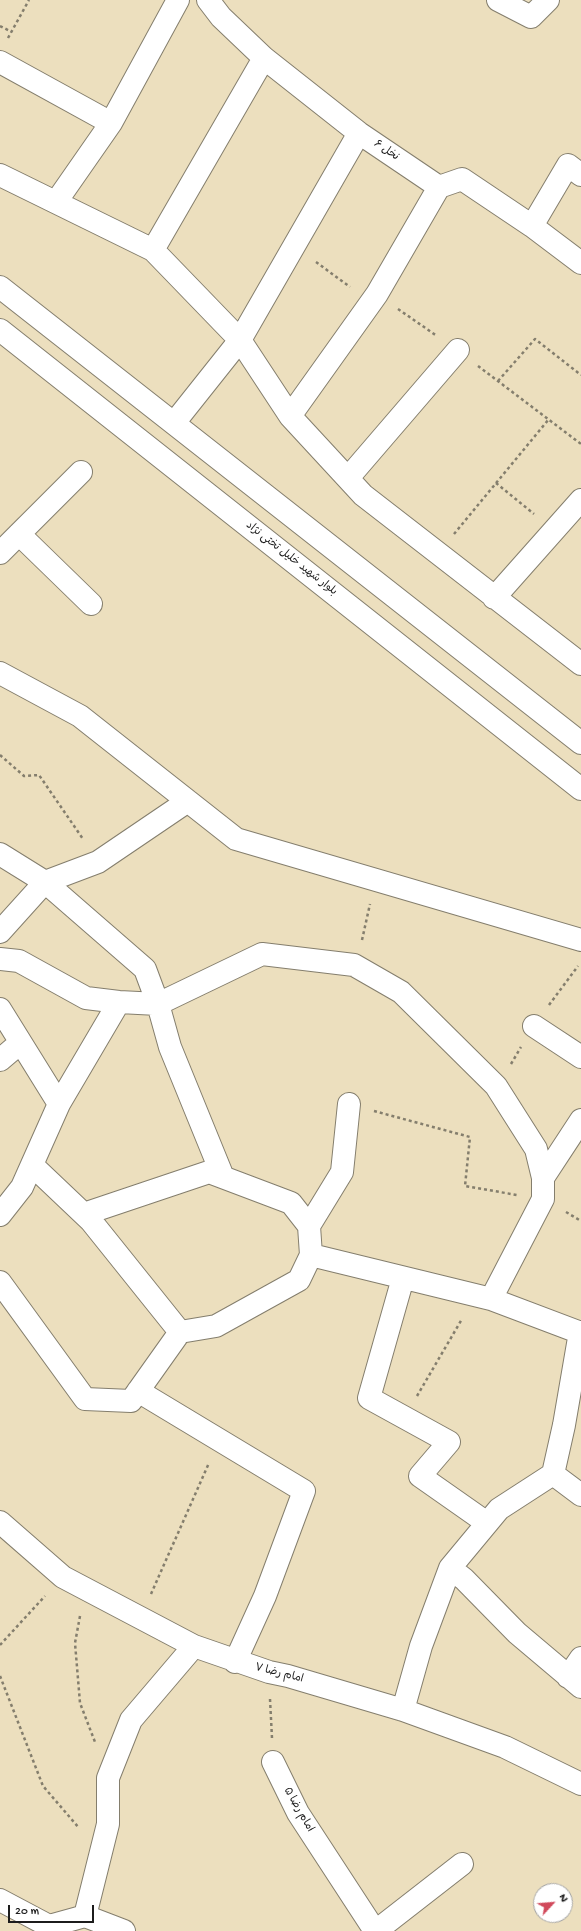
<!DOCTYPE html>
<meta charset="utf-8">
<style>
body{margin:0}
#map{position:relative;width:581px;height:1931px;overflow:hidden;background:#ecdfbe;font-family:"Gochi Hand",sans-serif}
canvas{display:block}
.north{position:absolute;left:533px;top:1883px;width:40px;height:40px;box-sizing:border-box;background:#fff;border:1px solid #a4a4a4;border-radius:50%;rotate:64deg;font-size:11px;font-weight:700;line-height:16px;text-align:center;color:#1c1c1c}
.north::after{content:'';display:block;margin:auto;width:14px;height:18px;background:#d1495b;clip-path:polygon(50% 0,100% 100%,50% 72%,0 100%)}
.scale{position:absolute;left:8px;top:1905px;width:86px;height:18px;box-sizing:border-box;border:2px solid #1c1c1c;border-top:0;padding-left:5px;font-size:12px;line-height:14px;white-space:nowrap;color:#1c1c1c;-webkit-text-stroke:3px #fff;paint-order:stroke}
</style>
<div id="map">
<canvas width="581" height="1931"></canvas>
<div class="north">N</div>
<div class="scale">20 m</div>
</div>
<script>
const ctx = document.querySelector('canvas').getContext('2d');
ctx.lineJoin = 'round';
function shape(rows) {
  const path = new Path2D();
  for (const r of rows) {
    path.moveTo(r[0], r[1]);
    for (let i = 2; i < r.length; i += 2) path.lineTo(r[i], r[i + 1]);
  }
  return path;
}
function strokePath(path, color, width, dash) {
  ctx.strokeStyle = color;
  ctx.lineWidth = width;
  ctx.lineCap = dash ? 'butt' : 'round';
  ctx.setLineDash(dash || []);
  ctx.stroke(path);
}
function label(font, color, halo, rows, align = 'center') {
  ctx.font = font + ' "Gochi Hand","Playpen Sans Arabic",sans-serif';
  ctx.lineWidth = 3;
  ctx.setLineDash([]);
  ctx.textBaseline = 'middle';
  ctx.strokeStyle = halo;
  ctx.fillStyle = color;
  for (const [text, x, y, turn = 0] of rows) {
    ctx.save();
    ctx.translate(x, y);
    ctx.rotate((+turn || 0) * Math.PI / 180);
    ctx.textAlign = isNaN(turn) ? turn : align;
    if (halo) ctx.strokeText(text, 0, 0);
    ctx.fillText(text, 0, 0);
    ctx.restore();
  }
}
const minor = shape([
 [208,0,221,17,264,58,359,133,439,187,462,179,532,226,581,263],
 [498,0,531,17,548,0],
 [0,62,111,123],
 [0,175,153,250,240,340,290,416,363,495,581,664],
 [56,202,111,123,178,0],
 [532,226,568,165,581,175],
 [153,250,264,58],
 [0,287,581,743],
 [0,330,581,789],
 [290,416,377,294,439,187],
 [174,423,240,340,359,133],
 [348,478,458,350],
 [19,534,91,604],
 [0,553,81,472],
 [494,598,581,500],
 [0,673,80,716,236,839,581,940],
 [0,854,45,882,145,969,158,1004,119,1002,86,998,19,961,0,959],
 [0,932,45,882,98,862,188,801],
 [0,1009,59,1104],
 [534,1026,581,1057],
 [0,1060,20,1043],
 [223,1177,170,1047,158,1004,262,954,354,965,401,992,496,1086,536,1149,543,1178,543,1199,491,1299,311,1255],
 [543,1178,581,1120],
 [84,1214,209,1172,291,1203,309,1226,311,1255,299,1280,216,1326,180,1332],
 [0,1215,22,1187,59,1104,119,1002],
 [309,1226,342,1172,349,1104],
 [403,1278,369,1398,449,1442,420,1476,487,1523],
 [0,1282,85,1399,131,1401,180,1332,91,1221,32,1165],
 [491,1299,581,1333],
 [580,1332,564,1425,553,1474,581,1495],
 [138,1391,304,1491,265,1596,235,1662],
 [0,1522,63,1577,194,1646,269,1672,288,1676,403,1710,505,1747,581,1784],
 [450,1568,464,1579,517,1633,581,1687],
 [568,1677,581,1658],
 [403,1710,421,1646,450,1568,499,1509,553,1474],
 [273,1762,298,1813,375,1931],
 [0,1900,49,1926,85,1916,124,1931],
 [85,1916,108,1824,108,1778,131,1720,194,1646],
 [376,1931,462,1864]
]);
strokePath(minor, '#847e6d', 24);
strokePath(shape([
 [0,26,12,32],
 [8,38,29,0],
 [316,262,350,287],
 [398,309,437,336],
 [478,366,581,444],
 [498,381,535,339,581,375],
 [496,483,534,514],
 [454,534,549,419],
 [0,755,24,776,39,775,83,839],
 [362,940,370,904],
 [549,1005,578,966],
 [511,1064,521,1047],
 [374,1111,470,1137,465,1186,517,1195],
 [566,1212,581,1221],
 [417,1396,462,1319],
 [151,1594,209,1463],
 [80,1616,75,1643,80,1703,95,1742],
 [0,1645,45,1596],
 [0,1676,43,1786,79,1828],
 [270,1699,272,1738]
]), '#847e6d', 2.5, [3, 3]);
strokePath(minor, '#fff', 22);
label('11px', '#1c1c1c', '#fff', [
 ["نخل ۶",386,151,34],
 ["بلوار شهید خلیل تختی نژاد",291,559,38],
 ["امام رضا ۷",279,1674,14],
 ["امام رضا ۵",298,1810,60]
]);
</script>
